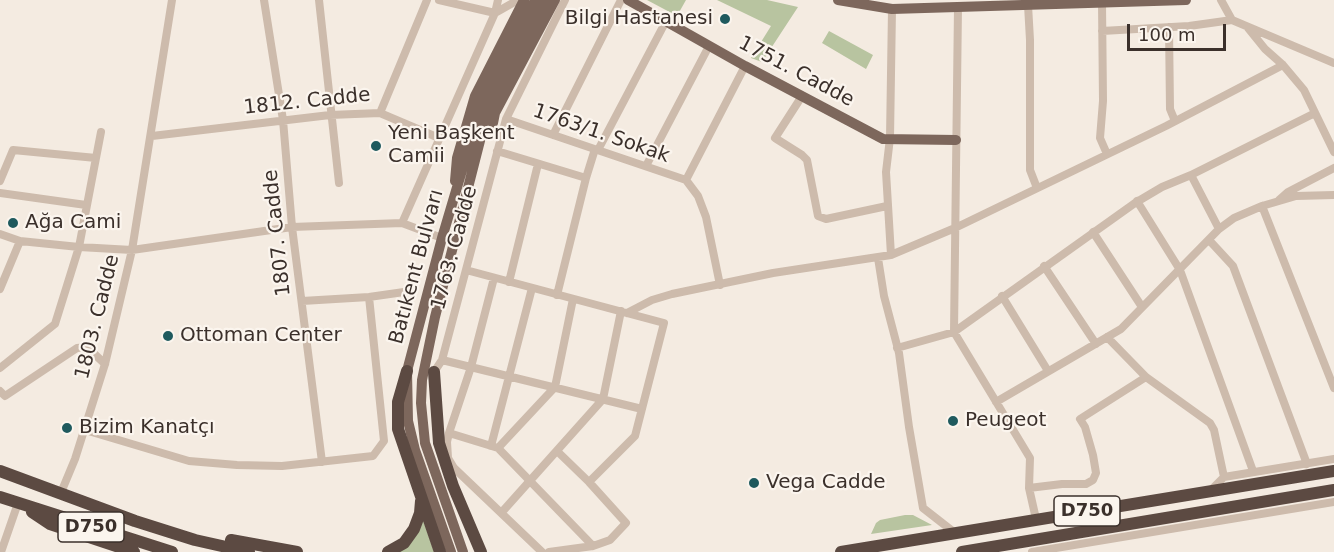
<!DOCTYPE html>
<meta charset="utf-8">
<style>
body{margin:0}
#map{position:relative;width:1334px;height:552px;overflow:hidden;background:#f4ebe1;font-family:"DejaVu Sans",sans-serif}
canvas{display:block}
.scale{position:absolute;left:1127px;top:24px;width:99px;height:27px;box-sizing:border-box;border:3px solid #3b302b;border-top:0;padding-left:8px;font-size:18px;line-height:21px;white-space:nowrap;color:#3b302b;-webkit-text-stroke:4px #fbf5ee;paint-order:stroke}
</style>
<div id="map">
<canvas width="1334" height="552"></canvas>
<div class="scale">100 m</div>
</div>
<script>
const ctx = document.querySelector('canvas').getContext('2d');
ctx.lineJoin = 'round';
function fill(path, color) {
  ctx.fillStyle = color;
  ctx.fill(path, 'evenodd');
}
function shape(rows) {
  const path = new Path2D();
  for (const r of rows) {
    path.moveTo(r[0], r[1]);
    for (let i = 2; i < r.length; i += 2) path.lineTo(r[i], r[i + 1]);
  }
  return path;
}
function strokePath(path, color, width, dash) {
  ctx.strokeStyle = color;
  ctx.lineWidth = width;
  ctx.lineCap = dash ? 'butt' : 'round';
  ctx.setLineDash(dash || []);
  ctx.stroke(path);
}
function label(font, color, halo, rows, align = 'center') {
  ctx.font = font + ' "DejaVu Sans",sans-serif';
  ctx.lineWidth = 4.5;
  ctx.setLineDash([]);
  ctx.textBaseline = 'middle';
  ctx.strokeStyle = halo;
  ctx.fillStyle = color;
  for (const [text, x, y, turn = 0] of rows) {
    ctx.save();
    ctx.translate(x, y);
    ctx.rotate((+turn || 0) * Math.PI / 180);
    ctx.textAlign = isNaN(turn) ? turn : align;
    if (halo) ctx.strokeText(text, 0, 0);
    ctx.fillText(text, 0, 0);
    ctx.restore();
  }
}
fill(shape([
 [647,0,686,0,677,16],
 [717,0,767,0,798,7,762,62,751,58,771,26],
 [829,31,873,55,866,69,822,43],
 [905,515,913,515,932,525,871,534,876,523,880,520],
 [423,519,434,552,399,552]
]), '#b8c4a0');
strokePath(shape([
 [264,0,283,120,292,227,322,462],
 [319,0,339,183],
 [439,0,495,13,518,0],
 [1221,0,1232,20,1334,63],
 [1102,3,1103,101,1100,138,1107,154],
 [1028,5,1030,40,1030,170,1037,188],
 [958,7,954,332,1030,458,1029,488,1036,519],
 [1169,27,1170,109,1175,121],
 [1248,28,1265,49,1283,65,1304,90,1334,152],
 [1102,31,1189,26,1232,20],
 [802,96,775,138,802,155,807,160,818,216,826,219,887,206],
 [380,113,439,138],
 [506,119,686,180],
 [553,135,621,0],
 [152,136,330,115,380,113,427,0],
 [598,150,666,21],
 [497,151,586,178],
 [646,166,709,46],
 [686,180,745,66],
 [686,180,698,196,706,217,720,285],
 [0,181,13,150,96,158,101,132],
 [0,193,86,205],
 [1279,200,1288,192,1334,168],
 [1137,201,1180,270,1253,471],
 [1262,206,1334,388],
 [402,223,495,13,498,0],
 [1219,229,1191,175,1315,113],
 [1093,232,1142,307],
 [0,234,20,241,79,247,96,158],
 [1209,240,1233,266,1307,464],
 [891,255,886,172,890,138,892,9],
 [878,258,884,296,899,353,909,427,923,508,955,533],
 [1044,266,1096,344],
 [466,270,664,323,635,436,589,482],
 [494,278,471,367,449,433,447,442,448,458,454,468,542,552],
 [509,282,538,164],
 [0,289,20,241],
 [557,295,586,178,595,149],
 [1002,296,1048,371],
 [302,301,369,297,404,292],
 [627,313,652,300,672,294,773,273,891,255,955,228,1166,126,1283,65],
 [1107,337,1146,377,1210,423,1214,430,1224,477],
 [897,348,954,332,1135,203,1162,187,1191,175],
 [442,360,642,409],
 [0,368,55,324,79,247,132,250,292,227,402,223,442,238],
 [434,372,442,360,506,119,565,0],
 [0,391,5,396,77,348,87,347,105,364],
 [996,402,1121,329,1219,229,1234,218,1262,206,1296,196,1334,195],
 [85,430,189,461,237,465,282,466,373,456,384,441,369,297],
 [449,433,498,448,593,546],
 [491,446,532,288],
 [498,448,555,387,573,299],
 [1029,488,1062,484,1086,484,1093,480,1096,473,1093,455,1085,427,1080,419,1146,377],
 [1210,491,1224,477,1334,459],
 [60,495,75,459,105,364,132,250,172,0],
 [502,512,603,399,621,311],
 [1,552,18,503],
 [549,552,593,546,610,540,626,523,589,482,557,451],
 [1032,552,1334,502]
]), '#cdbbac', 8);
strokePath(shape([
 [628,0,745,66,883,139,956,140],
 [838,0,892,9,1186,0],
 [493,123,495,113,555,0],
 [455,181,457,158,475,96,524,0],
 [451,552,415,450,408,421,407,371,442,238,482,103,535,0],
 [463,552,425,443,421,403,422,380,435,317,483,129,492,101,545,0]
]), '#7d675c', 10);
strokePath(shape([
 [407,371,398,402,398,429,440,552],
 [434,372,439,443,453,486,481,552],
 [0,471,135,521,195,540,249,552],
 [0,497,172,552],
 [32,512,50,524,134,552],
 [231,540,297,552],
 [388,552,404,543,414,529,420,513,421,501],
 [841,552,1334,471],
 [962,552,1334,490]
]), '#5c4a42', 12);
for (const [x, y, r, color] of [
 [725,19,6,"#1f5a5e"],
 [376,146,6,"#1f5a5e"],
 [13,223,6,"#1f5a5e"],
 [168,336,6,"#1f5a5e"],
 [953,421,6,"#1f5a5e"],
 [67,428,6,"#1f5a5e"],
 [754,483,6,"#1f5a5e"]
]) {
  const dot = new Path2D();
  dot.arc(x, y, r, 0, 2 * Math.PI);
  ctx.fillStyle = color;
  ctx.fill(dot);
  strokePath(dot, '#fbf5ee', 2);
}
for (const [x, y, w] of [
 [1087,511,66],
 [91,527,66]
]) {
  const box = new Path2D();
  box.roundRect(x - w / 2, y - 15, w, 30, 4.5);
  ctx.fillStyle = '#fbf5ee';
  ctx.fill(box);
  strokePath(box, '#3b302b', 1.5);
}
label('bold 18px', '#3b302b', null, [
 ["D750",1087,511],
 ["D750",91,527]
]);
label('20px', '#3b302b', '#fbf5ee', [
 ["Bilgi Hastanesi",713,19,"right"],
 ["Yeni Başkent",388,134],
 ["Camii",388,157],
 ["Ağa Cami",25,223],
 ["Ottoman Center",180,336],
 ["Peugeot",965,421],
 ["Bizim Kanatçı",79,428],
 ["Vega Cadde",766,483]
], 'left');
label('20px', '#3b302b', '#fbf5ee', [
 ["1751. Cadde",796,72,28],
 ["1812. Cadde",307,102,-6],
 ["1763/1. Sokak",601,134,19],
 ["1807. Cadde",278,233,-96],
 ["1763. Cadde",455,248,-75],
 ["Batıkent Bulvarı",417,267,-75],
 ["1803. Cadde",98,317,-76]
]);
</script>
